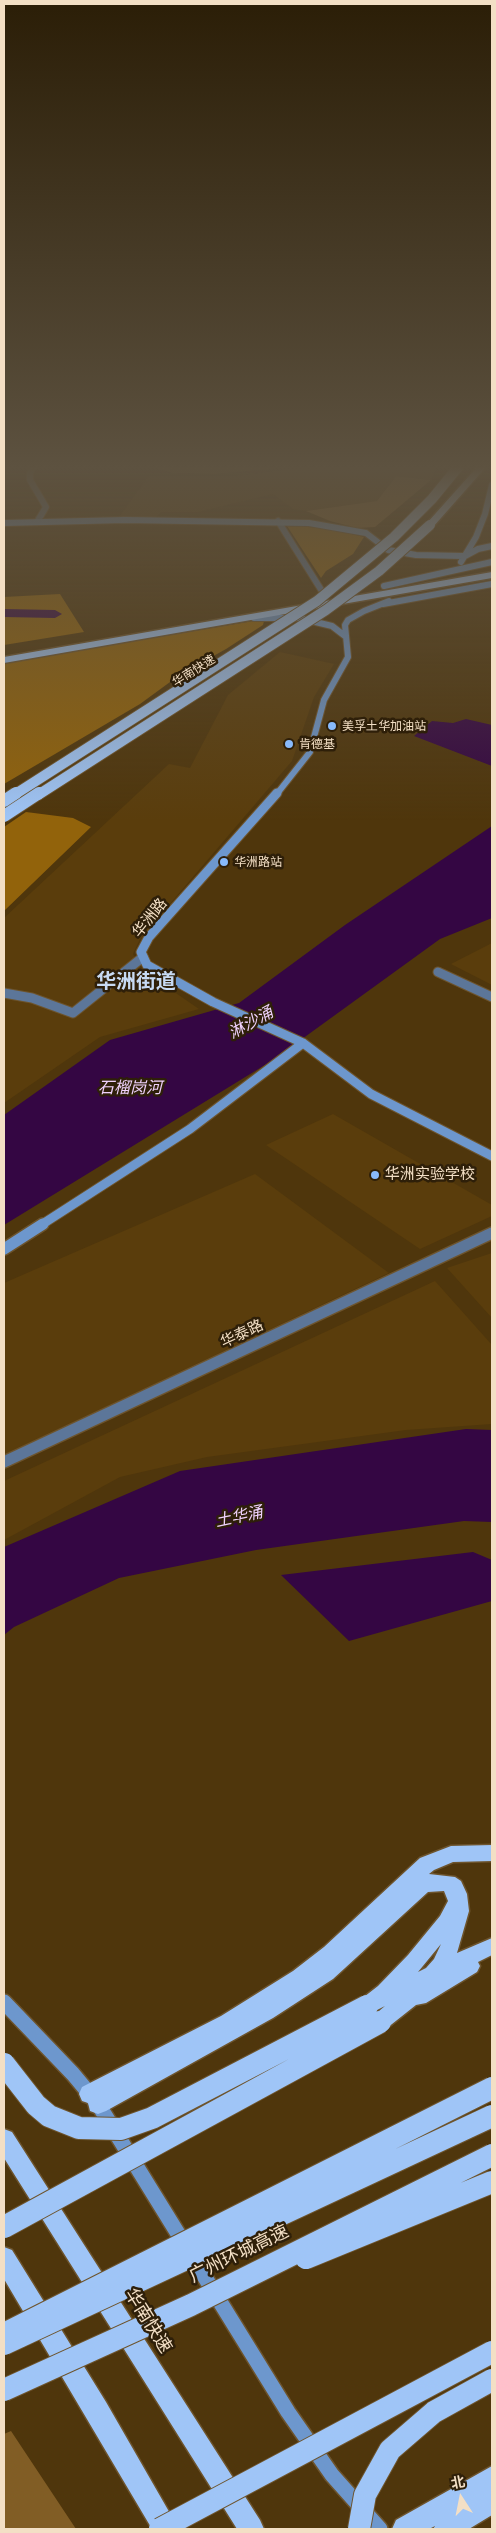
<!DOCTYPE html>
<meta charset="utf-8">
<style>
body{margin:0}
#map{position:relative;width:496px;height:2533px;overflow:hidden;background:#4f360c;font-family:Figtree,"Noto Sans SC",sans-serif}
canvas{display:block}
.frame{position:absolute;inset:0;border:5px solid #f3dfc5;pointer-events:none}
.north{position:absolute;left:436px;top:2473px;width:50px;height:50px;-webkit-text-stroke:4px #2e1f09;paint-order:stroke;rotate:349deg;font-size:14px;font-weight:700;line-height:20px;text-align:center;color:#f3dfc5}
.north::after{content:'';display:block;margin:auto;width:18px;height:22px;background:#f3dfc5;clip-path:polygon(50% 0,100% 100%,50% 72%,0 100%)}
</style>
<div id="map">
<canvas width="496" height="2533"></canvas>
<div class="frame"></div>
<div class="north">北</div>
</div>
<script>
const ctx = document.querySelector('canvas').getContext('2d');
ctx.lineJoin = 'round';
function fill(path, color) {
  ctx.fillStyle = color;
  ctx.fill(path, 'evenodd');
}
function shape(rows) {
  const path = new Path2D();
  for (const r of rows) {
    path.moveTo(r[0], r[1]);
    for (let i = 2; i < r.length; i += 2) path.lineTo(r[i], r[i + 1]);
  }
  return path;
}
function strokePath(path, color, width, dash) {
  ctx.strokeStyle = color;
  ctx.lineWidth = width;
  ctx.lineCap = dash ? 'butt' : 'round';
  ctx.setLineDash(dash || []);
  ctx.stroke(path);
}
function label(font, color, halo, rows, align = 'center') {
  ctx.font = font + ' Figtree,"Noto Sans SC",sans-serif';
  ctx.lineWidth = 5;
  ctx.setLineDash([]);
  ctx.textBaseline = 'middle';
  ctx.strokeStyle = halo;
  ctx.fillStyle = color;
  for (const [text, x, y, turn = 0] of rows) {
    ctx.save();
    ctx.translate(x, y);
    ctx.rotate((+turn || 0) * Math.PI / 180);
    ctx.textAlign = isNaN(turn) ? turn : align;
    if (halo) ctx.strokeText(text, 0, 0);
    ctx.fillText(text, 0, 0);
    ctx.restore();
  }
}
fill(shape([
 [314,466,438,466,431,480,396,476,377,501,306,511,293,509,273,494,198,512,161,512,155,519,119,517,149,476,236,476],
 [280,652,334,664,314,697,292,761,140,939,133,954,141,969,199,1009,100,1037,4,1103,4,918,169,764,190,768,228,695],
 [492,943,492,985,451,964],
 [333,1114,492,1205,492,1216,420,1249,266,1145],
 [255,1174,389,1273,4,1455,4,1283],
 [492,1253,492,1318,447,1268],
 [435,1281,492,1345,492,1424,406,1430,207,1457,120,1477,4,1540,4,1481]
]), '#5a3d0c');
fill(shape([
 [396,476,431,480,375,527,357,528,330,521,306,511,377,501],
 [11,2431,76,2529,4,2529,4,2434]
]), '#815d25');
fill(shape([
 [151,466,302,466,215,474,172,473],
 [287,526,328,528,364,537,353,554,326,571,321,578],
 [60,594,84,632,4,645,4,597],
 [259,620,264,621,263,625,226,649,181,674,140,704,4,784,4,663],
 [26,812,73,818,91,827,4,911,4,827]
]), '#92630b');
fill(shape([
 [466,719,492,725,492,766,414,736,432,721,453,723],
 [492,826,492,918,440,939,273,1060,4,1225,4,1115,110,1040,239,1003,345,925],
 [466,1429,492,1430,492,1522,464,1521,256,1550,119,1578,14,1627,4,1635,4,1547,180,1471],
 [473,1552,492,1560,492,1601,349,1641,281,1575]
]), '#340643');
fill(shape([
 [4,609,55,610,62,614,55,618,4,617,4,609]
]), '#340643');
const streetFar2 = shape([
 [34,466,30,473,30,480,46,507,37,522],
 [278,521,325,596]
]);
const streetFar1 = shape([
 [438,972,492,997],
 [4,993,32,998,73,1013,143,957]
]);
const street = shape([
 [4,1462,492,1233]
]);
const secondaryFar3 = shape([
 [4,523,125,520,309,523,366,533,388,550,416,555,464,556],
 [465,556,478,549,492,546],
 [461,562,476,537,485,514,492,485],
 [384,586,492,562],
 [383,604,492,584],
 [254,618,299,618,332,626,345,636],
 [276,795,310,752,324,700,348,657,345,625,348,620,364,611,389,601]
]);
const secondaryFar2 = shape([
 [277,793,149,937,141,952,147,965,213,1002,303,1043,371,1094,492,1156],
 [41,1225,190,1129,303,1043]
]);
const secondaryFar1 = shape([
 [4,1249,43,1224]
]);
const secondary = shape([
 [4,2002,73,2074,98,2104,288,2412,332,2475,380,2529]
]);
const highway = shape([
 [478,466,487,466,433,527,427,527,427,523,478,466],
 [492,572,492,578,4,663,4,657,492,572],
 [492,1845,492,1861,453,1862,434,1870,429,1874,455,1877,461,1881,467,1894,469,1911,457,1953,492,1938,492,1955,478,1962,480,1966,477,1972,426,2003,416,2005,387,2028,380,2031,373,2028,369,2022,373,2016,385,2006,367,2015,360,2012,356,2006,360,2000,378,1986,408,1955,440,1916,448,1901,444,1891,428,1892,333,1979,273,2018,106,2111,98,2114,90,2111,88,2103,82,2101,79,2094,82,2087,221,2016,293,1971,324,1947,420,1858,451,1846,492,1845],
 [441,1944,434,1959,426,1968,418,1972,441,1944],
 [4,2129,12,2132,260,2520,264,2529,237,2529,4,2158,4,2129],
 [4,2247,12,2250,106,2402,179,2529,152,2529,4,2279,4,2247],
 [492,2466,492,2515,469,2529,433,2529,435,2526,429,2529,392,2529,396,2520,492,2466]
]);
strokePath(streetFar2, '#6d542d', 8);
strokePath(streetFar1, '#6d542d', 11);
strokePath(street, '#6d542d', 14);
strokePath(secondaryFar3, '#6d542d', 8);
strokePath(secondaryFar2, '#6d542d', 11);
strokePath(secondaryFar1, '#6d542d', 14);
strokePath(secondary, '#6d542d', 18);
strokePath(highway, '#6d542d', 3);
strokePath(streetFar2, '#5c7699', 6);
strokePath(streetFar1, '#5c7699', 9);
strokePath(street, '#5c7699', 11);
strokePath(secondaryFar3, '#6d97cd', 6);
strokePath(secondaryFar2, '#6d97cd', 9);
strokePath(secondaryFar1, '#6d97cd', 11);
strokePath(secondary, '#6d97cd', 15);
fill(highway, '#9fc5f7');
const highwayBridgeFar2 = shape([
 [14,795,317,601,394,537,432,499,459,466],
 [38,795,326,610,379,571,430,525]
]);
const highwayBridgeFar1 = shape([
 [4,801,16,793],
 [4,816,39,793]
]);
const highwayBridge = shape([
 [4,2064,36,2105,49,2116,79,2128,121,2129,152,2118,367,2006],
 [4,2227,380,2022],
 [306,2258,492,2182],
 [4,2334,492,2088],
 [4,2344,492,2116],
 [4,2390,191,2305,492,2155],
 [160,2529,492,2352],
 [359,2529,365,2495,390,2450,434,2412,492,2380]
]);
strokePath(highwayBridgeFar2, '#6d542d', 12, []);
strokePath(highwayBridgeFar1, '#6d542d', 14, []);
strokePath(highwayBridge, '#6d542d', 24, []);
strokePath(highwayBridgeFar2, '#9fc5f7', 10);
strokePath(highwayBridgeFar1, '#9fc5f7', 12);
strokePath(highwayBridge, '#9fc5f7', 22);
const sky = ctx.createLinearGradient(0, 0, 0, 821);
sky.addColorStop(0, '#2b1e07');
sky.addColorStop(0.57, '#5d5240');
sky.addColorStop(1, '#5d524000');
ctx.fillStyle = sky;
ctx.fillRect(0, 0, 496, 821);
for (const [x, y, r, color] of [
 [332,726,5,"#88bafc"],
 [289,744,5,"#88bafc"],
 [224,862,5,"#88bafc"],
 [375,1175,5,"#88bafc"]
]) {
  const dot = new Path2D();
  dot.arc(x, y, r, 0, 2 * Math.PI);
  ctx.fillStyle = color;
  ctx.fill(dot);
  strokePath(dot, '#2e1f09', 2);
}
label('12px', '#f3dfc5', '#2e1f09', [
 ["华南快速",194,671,-32]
]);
label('12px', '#f3dfc5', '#2e1f09', [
 ["美孚土华加油站",342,726],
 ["肯德基",299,744],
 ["华洲路站",234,862]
], 'left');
label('15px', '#f3dfc5', '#2e1f09', [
 ["华洲路",150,918,-51],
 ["华泰路",242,1334,-25]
]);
label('15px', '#f3dfc5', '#2e1f09', [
 ["华洲实验学校",385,1175]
], 'left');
label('italic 16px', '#efd1fc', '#2e1f09', [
 ["淋沙涌",251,1023,-29],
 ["石榴岗河",130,1088],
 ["土华涌",239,1517,-12]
]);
label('18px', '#f3dfc5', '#2e1f09', [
 ["广州环城高速",239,2254,-26],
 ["华南快速",148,2321,58]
]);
label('bold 20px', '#c7daf3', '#2e1f09', [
 ["华洲街道",136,982]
]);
</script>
